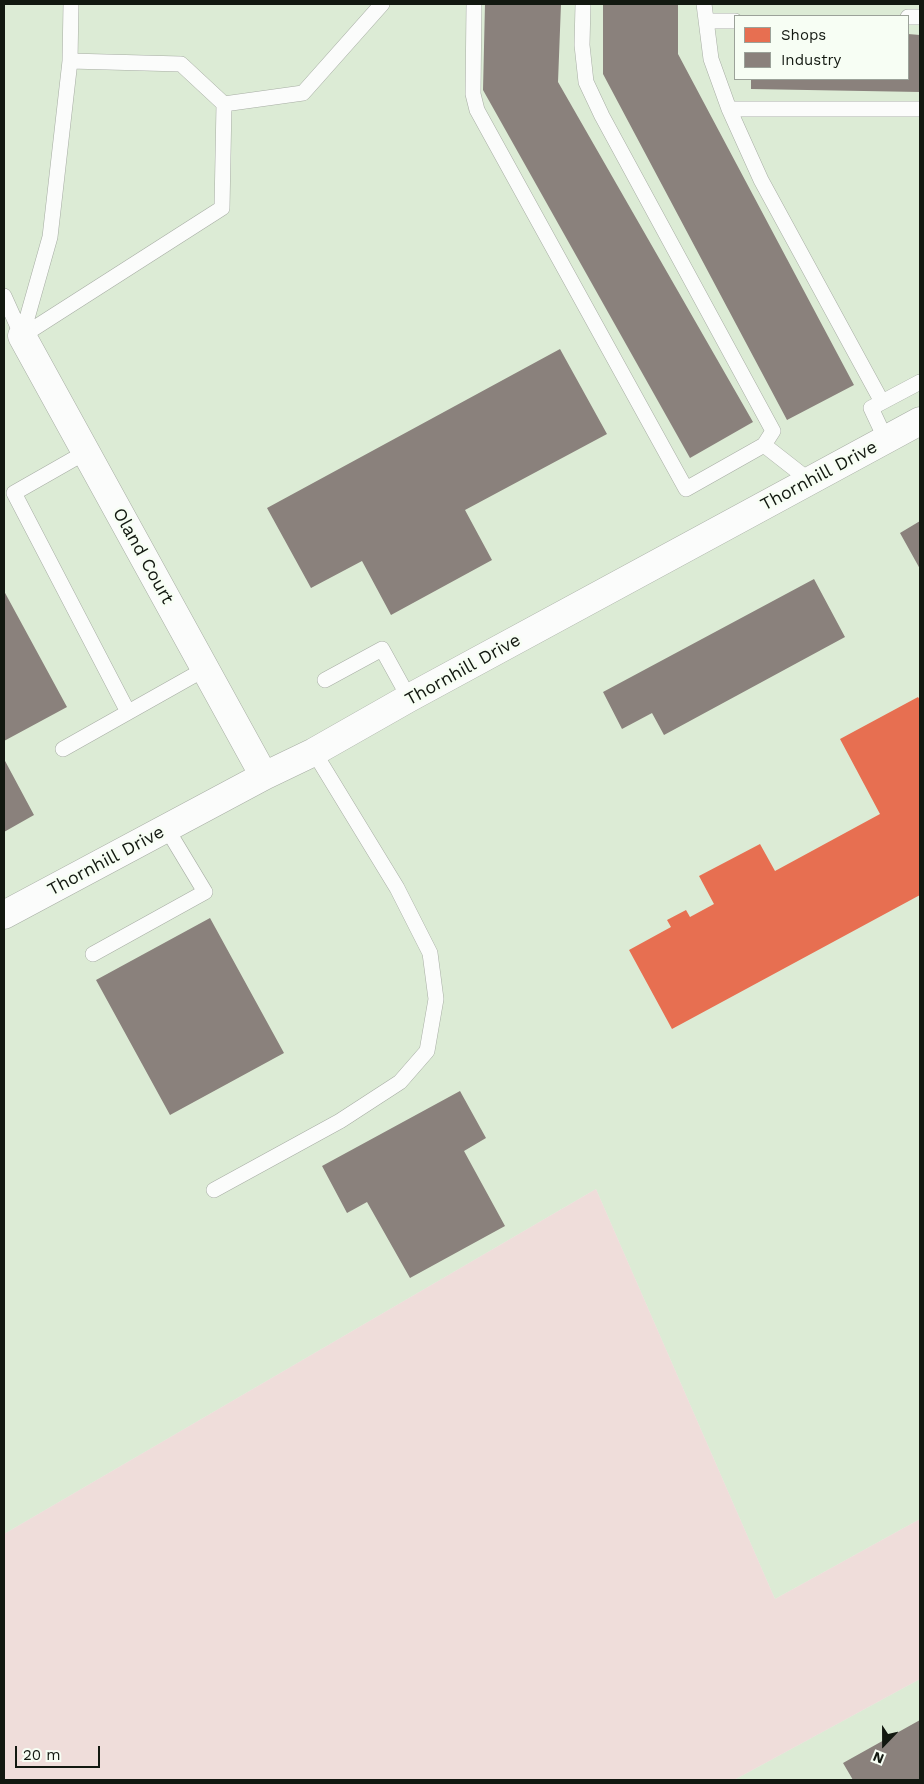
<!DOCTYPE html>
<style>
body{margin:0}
#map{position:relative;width:924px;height:1784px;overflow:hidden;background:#e6eee2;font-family:"Work Sans",sans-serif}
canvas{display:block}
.frame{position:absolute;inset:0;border:5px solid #121810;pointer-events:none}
.legend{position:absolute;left:734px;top:15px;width:175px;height:65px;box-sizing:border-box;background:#f7fef4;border:1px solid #9ba299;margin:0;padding:6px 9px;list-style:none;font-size:15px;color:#121810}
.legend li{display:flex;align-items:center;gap:10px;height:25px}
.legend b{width:25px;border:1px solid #9ba299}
.north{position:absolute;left:859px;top:1719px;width:50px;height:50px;-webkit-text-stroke:4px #f7fef4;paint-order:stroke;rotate:202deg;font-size:14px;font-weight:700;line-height:20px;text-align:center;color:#121810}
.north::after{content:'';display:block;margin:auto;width:18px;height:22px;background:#121810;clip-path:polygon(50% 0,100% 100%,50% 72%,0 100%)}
.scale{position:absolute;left:15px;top:1746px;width:85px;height:22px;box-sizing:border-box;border:2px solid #121810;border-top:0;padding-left:6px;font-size:15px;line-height:18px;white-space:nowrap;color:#121810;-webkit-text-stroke:4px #f7fef4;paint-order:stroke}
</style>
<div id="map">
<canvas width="924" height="1784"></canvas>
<div class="frame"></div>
<ul class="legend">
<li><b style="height:14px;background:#e76f51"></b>Shops</li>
<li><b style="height:14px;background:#8a817c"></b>Industry</li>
</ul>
<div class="north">N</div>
<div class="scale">20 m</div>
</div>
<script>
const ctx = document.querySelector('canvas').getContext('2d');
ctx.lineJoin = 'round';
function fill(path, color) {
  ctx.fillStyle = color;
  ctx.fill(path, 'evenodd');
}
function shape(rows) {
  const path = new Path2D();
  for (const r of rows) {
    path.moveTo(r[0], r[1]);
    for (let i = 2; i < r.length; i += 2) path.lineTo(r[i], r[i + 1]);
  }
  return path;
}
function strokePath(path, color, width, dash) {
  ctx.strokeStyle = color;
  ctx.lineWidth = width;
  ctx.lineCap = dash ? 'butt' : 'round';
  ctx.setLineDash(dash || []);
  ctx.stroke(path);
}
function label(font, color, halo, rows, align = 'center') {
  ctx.font = font + ' "Work Sans",sans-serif';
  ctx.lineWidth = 5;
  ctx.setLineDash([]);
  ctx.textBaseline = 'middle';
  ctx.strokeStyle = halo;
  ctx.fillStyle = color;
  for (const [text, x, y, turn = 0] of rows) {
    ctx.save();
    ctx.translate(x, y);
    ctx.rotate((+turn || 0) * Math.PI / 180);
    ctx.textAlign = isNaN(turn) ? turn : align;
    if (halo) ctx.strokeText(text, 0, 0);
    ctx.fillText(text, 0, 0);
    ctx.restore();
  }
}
fill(shape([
 [4,4,920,4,920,1519,775,1599,596,1189,4,1534],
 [735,16,908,16,908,79,735,79],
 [920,1679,920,1780,734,1780]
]), '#dcebd5');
fill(shape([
 [596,1189,775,1599,920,1519,920,1679,734,1780,4,1780,4,1534]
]), '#efddda');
fill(shape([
 [918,697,920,700,920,895,672,1029,629,950,671,927,667,920,686,910,690,917,714,904,699,876,760,844,775,871,880,814,840,739]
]), '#e76f51');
fill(shape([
 [485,4,561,4,558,82,753,422,690,458,483,90],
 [603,4,678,4,678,54,854,385,787,420,603,74],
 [908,34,920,35,920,92,751,89,751,79,908,79],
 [560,349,607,434,465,510,492,560,391,615,362,561,311,588,267,508],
 [920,521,920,569,900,533],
 [814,579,845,637,664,735,652,713,622,729,603,692],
 [4,591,67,707,4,741],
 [4,759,34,815,4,832],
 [210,918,284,1053,170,1115,96,980],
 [460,1091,486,1138,464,1151,505,1226,410,1278,367,1202,347,1213,322,1166],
 [920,1720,920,1780,853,1780,843,1763]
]), '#8a817c');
const lane = shape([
 [474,4,473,94,477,110,686,489,764,445,810,481],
 [583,4,582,45,586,82,602,116,773,431,764,445],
 [704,4,711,59,729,109,761,180,882,402],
 [908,17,920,17],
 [706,21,735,21],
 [70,61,181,64,224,104,303,93,382,4],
 [729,109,920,109],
 [4,296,22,336],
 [22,336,222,208,224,104],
 [22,336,50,237,70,61,71,4],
 [886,440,871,408,920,382],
 [86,452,14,493,128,712],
 [325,680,382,649,409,698],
 [63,749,205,669],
 [93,954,205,892,167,829],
 [214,1190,340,1121,400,1082,427,1051,436,999,430,953,397,888,314,752]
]);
const street = shape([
 [22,336,264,776],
 [4,915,264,776,314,752,409,698,920,421]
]);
strokePath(lane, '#a7ada4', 16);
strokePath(street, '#a7ada4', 29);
strokePath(lane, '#fbfcfb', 15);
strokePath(street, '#fbfcfb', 28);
label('18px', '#121810', '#f7fef4', [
 ["Thornhill Drive",819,476,-28],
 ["Oland Court",143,556,61],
 ["Thornhill Drive",463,670,-29],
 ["Thornhill Drive",106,861,-28]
]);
</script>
